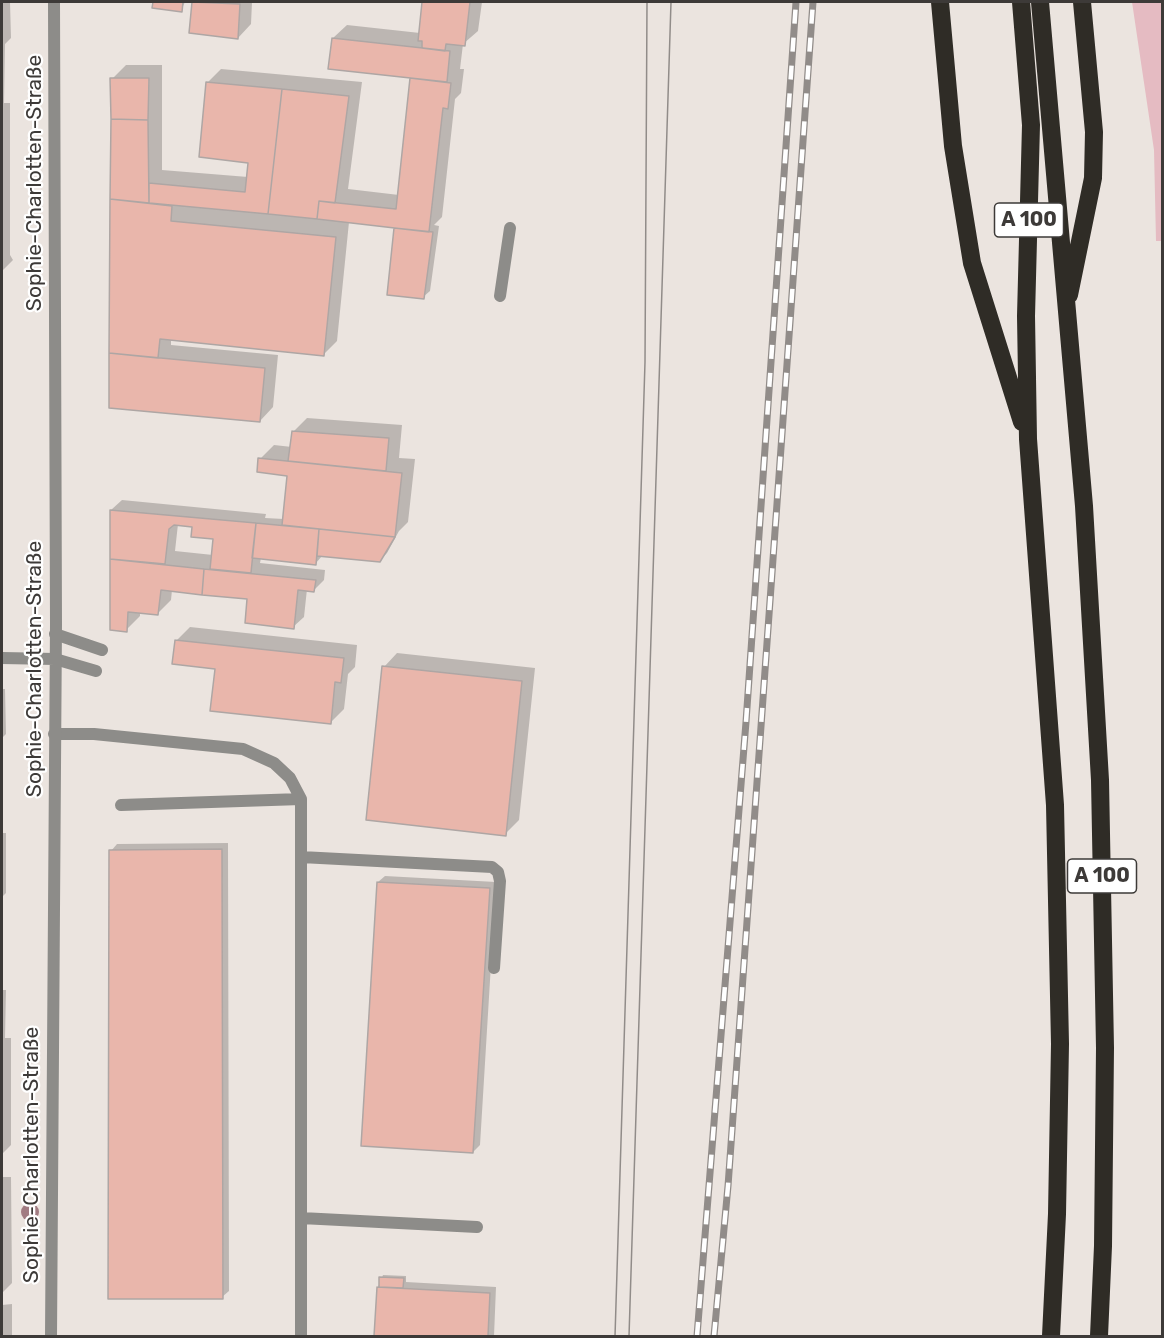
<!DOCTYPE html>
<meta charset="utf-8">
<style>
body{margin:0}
#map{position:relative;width:1164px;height:1338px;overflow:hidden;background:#ebe4df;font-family:Rubik,sans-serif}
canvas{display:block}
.frame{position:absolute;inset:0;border:3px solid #3d3a38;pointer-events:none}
</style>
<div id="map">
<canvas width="1164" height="1338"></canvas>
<div class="frame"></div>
</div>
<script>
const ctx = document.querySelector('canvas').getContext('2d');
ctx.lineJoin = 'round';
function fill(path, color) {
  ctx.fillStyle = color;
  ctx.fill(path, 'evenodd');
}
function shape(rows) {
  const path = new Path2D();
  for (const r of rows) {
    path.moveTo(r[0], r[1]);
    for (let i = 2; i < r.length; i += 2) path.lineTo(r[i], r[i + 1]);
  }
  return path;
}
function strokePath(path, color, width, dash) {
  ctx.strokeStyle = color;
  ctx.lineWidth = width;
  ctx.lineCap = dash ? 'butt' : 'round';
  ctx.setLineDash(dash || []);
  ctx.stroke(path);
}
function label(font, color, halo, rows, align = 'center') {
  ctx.font = font + ' Rubik,sans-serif';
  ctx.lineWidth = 4.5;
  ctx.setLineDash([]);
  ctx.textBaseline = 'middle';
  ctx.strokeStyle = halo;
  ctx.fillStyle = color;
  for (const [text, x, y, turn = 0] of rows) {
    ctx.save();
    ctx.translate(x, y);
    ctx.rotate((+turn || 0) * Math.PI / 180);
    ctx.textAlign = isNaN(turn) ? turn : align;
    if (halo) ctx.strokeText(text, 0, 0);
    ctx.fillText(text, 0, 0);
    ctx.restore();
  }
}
fill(shape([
 [1132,2,1162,2,1162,241,1156,241,1154,150]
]), '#e5bbc2');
fill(shape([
 [2,2,10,2,11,38,5,44,4,103,10,103,10,255,13,260,2,271],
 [154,2,185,2,181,10,153,6],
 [194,2,252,2,251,24,238,38,190,32],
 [423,2,482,2,478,31,463,44,460,69,464,69,461,93,455,99,442,217,434,225,439,226,430,291,423,297,388,294,396,227,349,222,337,341,323,355,171,339,171,345,278,355,273,407,260,421,111,406,112,79,126,65,162,65,162,170,248,177,249,162,208,82,221,69,362,82,348,189,399,195,412,76,333,38,347,25,420,33],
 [307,418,402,425,399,458,415,459,408,522,399,531,387,553,380,560,322,556,316,563,261,558,260,563,325,570,324,580,314,590,307,589,304,617,293,627,249,598,172,590,171,600,158,613,140,612,140,616,126,630,111,628,111,510,122,500,266,514,265,518,284,519,288,474,260,459,274,445,292,447,293,432],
 [178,524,193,526,215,537,213,555,175,551],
 [190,627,357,645,355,667,348,674,344,709,330,723,176,641],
 [397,653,535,668,519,820,505,834,384,667],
 [2,689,5,689,6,734,2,738,2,833,6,833,6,893,2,897,2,990,6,990,5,1038,11,1038,11,1145,2,1154],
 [228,843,229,1291,222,1297,111,851,117,844],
 [385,876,496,882,480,1145,473,1152,378,882],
 [2,1177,11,1177,12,1283,2,1293],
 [383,1275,406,1276,406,1282,496,1287,494,1336,376,1336,378,1287],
 [12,1304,12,1336,2,1336,2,1305]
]), '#0003');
const building = shape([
 [153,2,183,2,182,12,152,8,153,2],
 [192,2,240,4,238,39,189,33,192,2],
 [422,2,470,2,465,46,446,44,445,51,422,48,422,41,418,41,422,2],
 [332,38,450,51,447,82,328,69,332,38],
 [110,78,149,78,148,120,111,119,110,78],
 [410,78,451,83,448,109,443,108,429,232,317,219,319,201,396,209,410,78],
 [206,82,282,89,268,214,149,203,149,183,245,192,248,163,199,157,206,82],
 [282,89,349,96,335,203,319,201,317,219,268,214,282,89],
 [111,119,148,120,149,203,110,199,111,119],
 [110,199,172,206,171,221,336,237,324,356,160,339,158,358,109,353,110,199],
 [394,228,433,232,424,299,387,295,394,228],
 [109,353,265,368,260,422,109,408,109,353],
 [292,431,389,438,386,471,288,461,292,431],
 [258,458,402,473,395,537,282,525,287,476,257,472,258,458],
 [110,510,256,523,251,573,210,569,213,539,191,537,192,527,174,525,169,529,165,564,110,559,110,510],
 [256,523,319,529,316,565,252,558,256,523],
 [319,529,395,537,380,562,317,556,319,529],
 [110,559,204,569,202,595,161,590,158,615,128,612,127,632,110,630,110,559],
 [204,569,316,580,314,592,298,590,294,629,245,623,247,599,202,595,204,569],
 [175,640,344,658,341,683,335,682,331,724,210,711,215,669,172,664,175,640],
 [382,666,522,681,506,836,366,820,382,666],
 [222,849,223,1299,108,1299,109,850,222,849],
 [377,882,490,888,473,1153,361,1146,377,882],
 [379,1277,404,1278,403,1288,379,1287,379,1277],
 [377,1287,490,1293,488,1336,374,1336,377,1287]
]);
fill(building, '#e9b6ab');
strokePath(building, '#aea6a4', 1.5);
strokePath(shape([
 [500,296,510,228],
 [55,634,102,650],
 [55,659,96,671],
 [54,734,94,734,243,749,274,763,290,778,301,799,301,1336],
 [121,805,301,799],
 [301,857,492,867,498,872,500,881,494,968],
 [301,1218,477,1227]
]), '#8d8c89', 12);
strokePath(shape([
 [2,658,55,659],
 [51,1336,56,624,54,2]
]), '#8d8c89', 12);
strokePath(shape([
 [940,2,953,146,972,263,1022,422],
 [1021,2,1031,125,1026,316,1028,439,1055,805,1060,1044,1057,1214,1051,1336],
 [1040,2,1084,506,1100,780,1105,1048,1103,1246,1099,1336],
 [1069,295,1093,178,1094,132,1082,2]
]), '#2f2c26', 18);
strokePath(shape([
 [615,1336,645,362,647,2],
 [629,1336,671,2]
]), '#918c89', 1.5);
const rail = shape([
 [697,1336,746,722,796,2],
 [714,1336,728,1186,813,2]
]);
strokePath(rail, '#918c89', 7);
strokePath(rail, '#fff', 4.5, [14]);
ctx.fillStyle = '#a17b82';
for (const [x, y] of [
 [30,1212]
]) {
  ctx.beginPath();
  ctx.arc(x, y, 9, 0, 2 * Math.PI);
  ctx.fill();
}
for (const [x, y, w] of [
 [1029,220,69],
 [1102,876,69]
]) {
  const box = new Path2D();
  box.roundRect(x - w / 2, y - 17, w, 34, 4.5);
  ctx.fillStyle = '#fff';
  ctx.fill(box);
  strokePath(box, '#3d3a38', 1.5);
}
label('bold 20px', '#3d3a38', null, [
 ["A 100",1029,220],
 ["A 100",1102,876]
]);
label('21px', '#3d3a38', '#fff', [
 ["Sophie-Charlotten-Straße",35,183,-90],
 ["Sophie-Charlotten-Straße",35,669,-90],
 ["Sophie-Charlotten-Straße",32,1155,-90]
]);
</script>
